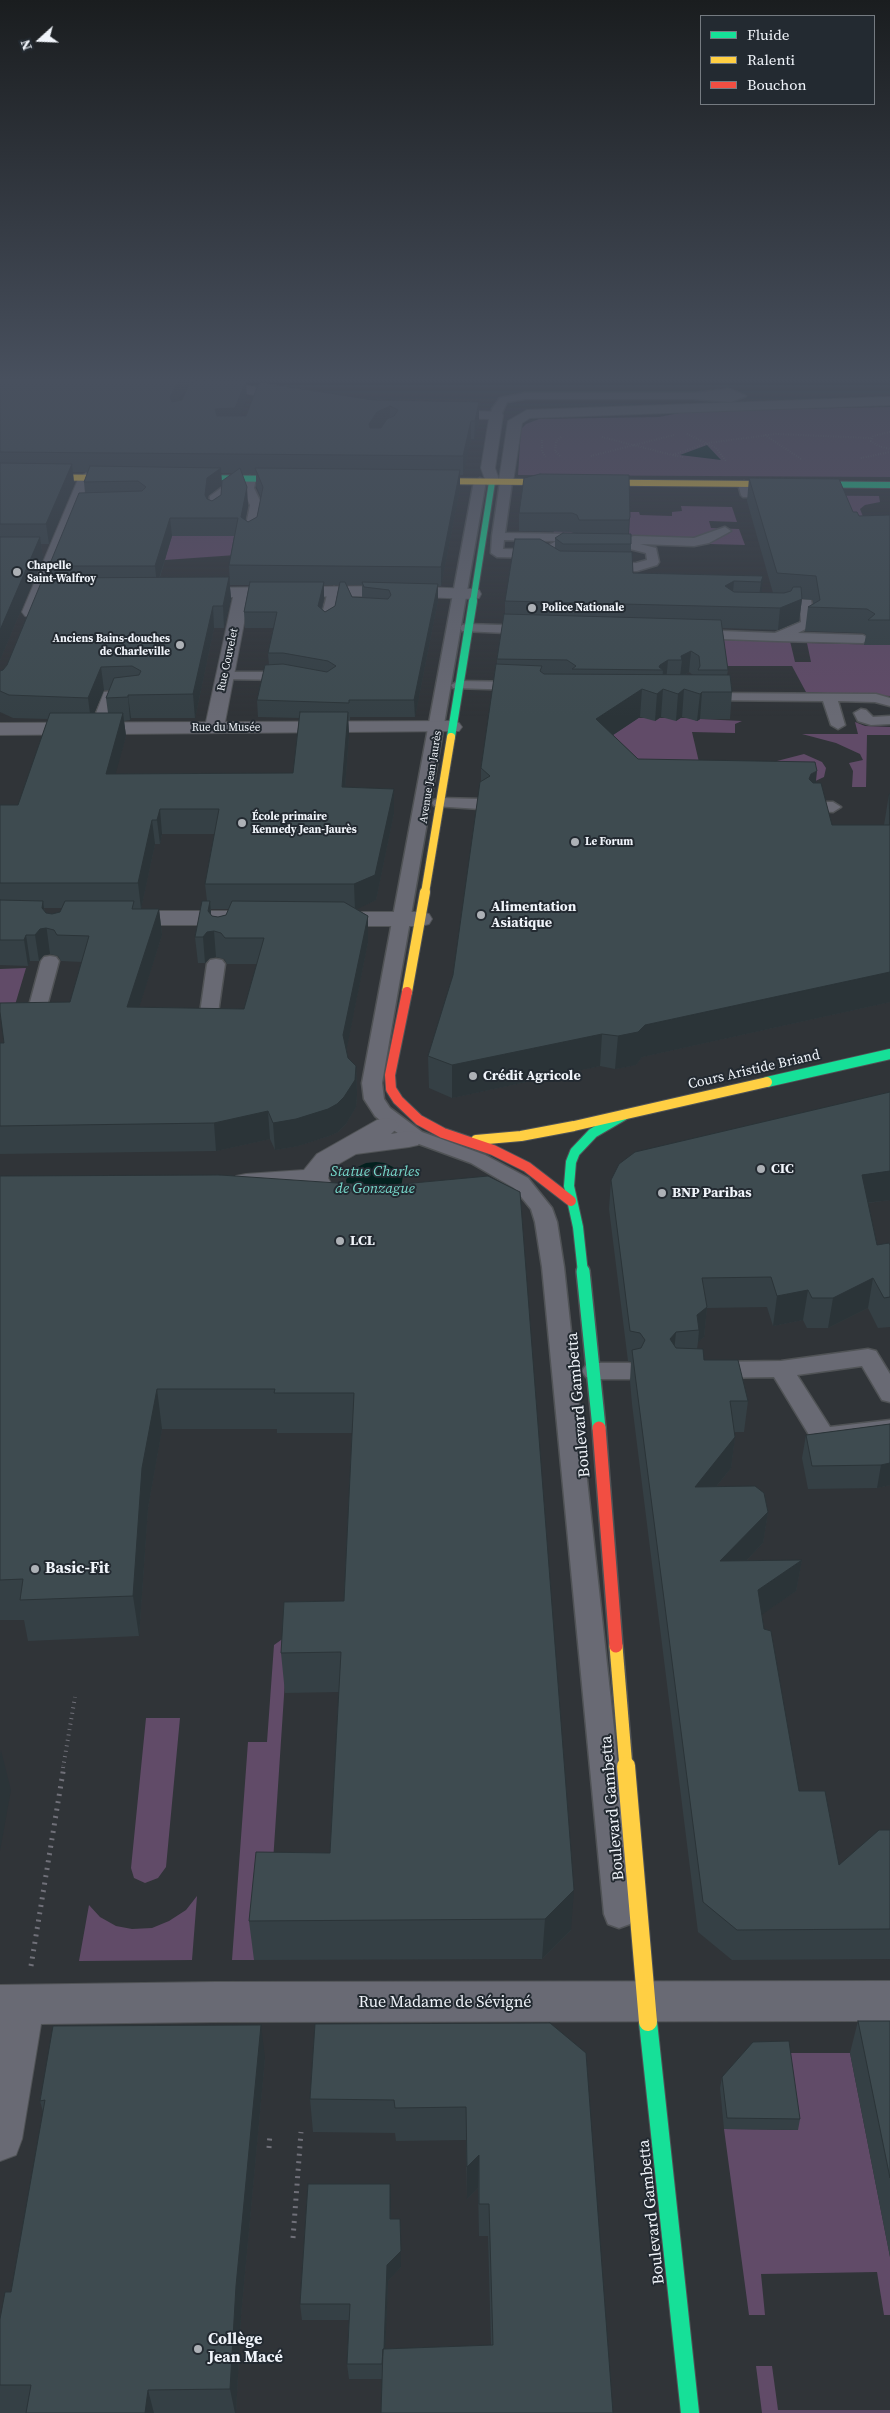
<!DOCTYPE html>
<meta charset="utf-8">
<style>
body{margin:0}
#map{position:relative;width:890px;height:2413px;overflow:hidden;background:#303438;font-family:"Source Serif 4",serif}
canvas{display:block}
.legend{position:absolute;left:700px;top:15px;width:175px;height:90px;box-sizing:border-box;background:#232a31;border:1px solid #757b81;margin:0;padding:6px 9px;list-style:none;font-size:15px;color:#f0f4fa}
.legend li{display:flex;align-items:center;gap:10px;height:25px}
.legend b{width:25px;border:1px solid #757b81}
.north{position:absolute;left:15px;top:15px;width:50px;height:50px;-webkit-text-stroke:4px #232a31;paint-order:stroke;rotate:250deg;font-size:14px;font-weight:700;line-height:20px;text-align:center;color:#f0f4fa}
.north::after{content:'';display:block;margin:auto;width:18px;height:22px;background:#f0f4fa;clip-path:polygon(50% 0,100% 100%,50% 72%,0 100%)}
</style>
<div id="map">
<canvas width="890" height="2413"></canvas>
<ul class="legend">
<li><b style="height:6px;background:#16e098"></b>Fluide</li>
<li><b style="height:6px;background:#ffcf43"></b>Ralenti</li>
<li><b style="height:6px;background:#f24e42"></b>Bouchon</li>
</ul>
<div class="north">N</div>
</div>
<script>
const ctx = document.querySelector('canvas').getContext('2d');
ctx.lineJoin = 'round';
function fill(path, color) {
  ctx.fillStyle = color;
  ctx.fill(path, 'evenodd');
}
function shape(rows) {
  const path = new Path2D();
  for (const r of rows) {
    path.moveTo(r[0], r[1]);
    for (let i = 2; i < r.length; i += 2) path.lineTo(r[i], r[i + 1]);
  }
  return path;
}
function strokePath(path, color, width, dash) {
  ctx.strokeStyle = color;
  ctx.lineWidth = width;
  ctx.lineCap = dash ? 'butt' : 'round';
  ctx.setLineDash(dash || []);
  ctx.stroke(path);
}
function label(font, color, halo, rows, align = 'center') {
  ctx.font = font + ' "Source Serif 4",serif';
  ctx.lineWidth = 4;
  ctx.setLineDash([]);
  ctx.textBaseline = 'middle';
  ctx.strokeStyle = halo;
  ctx.fillStyle = color;
  for (const [text, x, y, turn = 0] of rows) {
    ctx.save();
    ctx.translate(x, y);
    ctx.rotate((+turn || 0) * Math.PI / 180);
    ctx.textAlign = isNaN(turn) ? turn : align;
    if (halo) ctx.strokeText(text, 0, 0);
    ctx.fillText(text, 0, 0);
    ctx.restore();
  }
}
fill(shape([
 [890,407,890,477,518,475,521,429,526,424,539,419,659,417,689,411],
 [752,495,879,496,880,502,865,505,860,509,864,519],
 [681,506,732,507,737,522,709,521,711,528,739,529,745,545,567,540,553,535,555,525,628,512,639,512,640,515,672,516,672,512,682,511],
 [168,534,217,536,240,535,236,555,165,560],
 [719,640,790,641,795,662,811,662,807,643,890,645,890,696,806,692,792,666,698,666],
 [638,718,690,718,697,721,700,719,742,721,735,724,735,733,692,732,705,788,616,788,552,720,633,721],
 [855,722,865,726,890,727,890,735,867,735,866,787,852,787,853,771,849,763,863,760,860,754,836,743,802,734,858,734],
 [804,754,822,762,826,768,824,777,809,784,774,766,777,761],
 [26,968,15,1005,0,1005,0,969],
 [288,1635,271,1892,260,1892,254,1960,232,1960,248,1742,267,1742,274,1645],
 [146,1718,180,1718,166,1867,158,1878,145,1883,134,1878,131,1868],
 [197,1896,192,1960,79,1961,89,1905,100,1917,116,1926,132,1929,152,1928,169,1921,186,1910],
 [787,2053,850,2053,890,2257,890,2315,884,2315,877,2272,761,2274,765,2315,749,2315,724,2129,797,2130],
 [756,2366,772,2366,778,2410,890,2410,890,2413,762,2413]
]), '#614b68');
fill(shape([
 [707,445,721,460,680,455],
 [376,1162,385,1163,399,1170,403,1175,401,1188,347,1186,346,1180,351,1170,366,1163]
]), '#04211f');
const lane = shape([
 [730,389,746,396,731,402,694,399,525,399,507,402,500,417,496,418,491,415,492,409,500,398,525,393,694,393,730,389],
 [234,476,240,479,233,490,222,498,220,513,214,517,210,516,208,513,210,496,224,486,230,477,234,476],
 [250,476,256,479,254,488,262,505,256,535,250,539,244,535,250,505,242,488,244,479,250,476],
 [480,478,486,481,382,1083,384,1099,390,1108,422,1132,485,1155,528,1178,552,1208,557,1222,564,1267,634,1914,630,1924,619,1928,608,1924,604,1914,542,1267,535,1222,531,1209,514,1188,471,1163,408,1140,386,1125,375,1116,364,1099,362,1083,474,481,480,478],
 [506,479,512,482,505,533,571,534,575,535,576,539,629,541,630,537,634,536,694,538,725,527,731,531,709,543,694,546,640,544,656,548,659,562,657,565,637,571,605,572,599,568,605,564,636,563,647,560,646,553,630,549,574,547,563,547,543,558,497,557,491,553,492,536,500,482,506,479],
 [504,540,556,541,541,550,503,549,504,540],
 [744,481,750,484,753,495,751,497,743,497,741,495,738,484,744,481],
 [334,587,340,591,334,622,327,626,320,622,328,591,334,587],
 [773,598,811,600,815,624,798,633,863,635,870,639,863,643,777,641,695,638,688,634,695,630,775,633,801,622,800,607,768,605,766,602,773,598],
 [467,624,529,626,536,630,529,634,462,631,460,628,462,625,467,624],
 [225,672,292,672,299,676,292,680,220,679,218,676,225,672],
 [458,681,521,682,528,686,521,690,453,688,451,685,458,681],
 [130,690,137,694,135,697,115,699,102,732,92,732,90,729,104,692,130,690],
 [704,693,876,694,890,698,890,706,875,702,838,701,845,725,838,729,831,725,823,701,699,700,697,697,704,693],
 [861,709,866,710,873,717,890,716,890,724,871,725,858,721,854,713,861,709],
 [440,798,480,799,488,804,480,809,434,806,432,803,434,800,440,798],
 [815,802,833,802,841,807,833,812,809,810,807,807,809,804,815,802],
 [50,956,56,957,59,961,43,1021,41,1025,34,1027,27,1025,25,1021,41,961,44,957,50,956],
 [216,959,222,960,225,964,217,1020,215,1024,208,1026,201,1024,199,1020,207,964,210,960,216,959],
 [868,1349,876,1351,890,1374,890,1402,882,1400,862,1366,797,1375,830,1427,890,1420,890,1438,823,1446,814,1443,774,1377,711,1378,703,1376,699,1370,703,1364,711,1362,781,1361,868,1349],
 [594,1363,629,1363,637,1365,641,1371,637,1377,629,1379,594,1379,586,1377,582,1371,586,1365,594,1363]
]);
const street = shape([
 [183,379,209,379,293,394,300,398,293,402,189,383,183,379],
 [890,397,890,405,530,418,522,423,513,482,506,486,499,483,492,486,487,485,481,468,489,419,442,418,435,414,442,410,501,412,503,415,495,468,499,480,508,421,527,410,890,397],
 [86,473,93,477,40,612,37,616,31,617,25,616,22,612,79,477,86,473],
 [395,586,473,589,479,590,481,594,479,598,473,599,395,596,249,597,225,722,452,721,459,723,462,727,459,731,0,735,0,723,206,722,233,597,192,597,186,596,184,592,186,588,395,586],
 [122,911,237,911,245,913,248,918,245,923,237,925,122,925,114,923,111,918,114,913,122,911],
 [330,912,421,912,429,914,432,919,429,924,421,926,330,926,322,924,319,919,322,914,330,912],
 [386,1118,395,1120,399,1126,391,1134,409,1131,418,1133,422,1139,418,1145,409,1147,356,1154,335,1166,331,1171,328,1178,336,1192,332,1198,322,1200,312,1198,303,1187,246,1190,236,1188,232,1182,236,1176,246,1174,304,1170,317,1154,377,1120,386,1118],
 [890,1981,890,2021,214,2022,41,2024,22,2139,16,2155,0,2161,0,1985,214,1982,890,1981]
]);
const fastFar4 = shape([
 [184,478,294,479],
 [759,484,890,485],
 [473,602,492,482]
]);
const fastFar3 = shape([
 [451,737,473,601]
]);
const fastFar2 = shape([
 [767,1082,890,1054],
 [583,1273,578,1227,569,1186,571,1162,575,1152,593,1133,624,1115]
]);
const fastFar1 = shape([
 [583,1271,599,1428]
]);
const fast = shape([
 [648,2022,690,2413]
]);
const slowFar4 = shape([
 [0,477,124,478],
 [422,481,759,484]
]);
const slowFar3 = shape([
 [425,893,451,737]
]);
const slowFar2 = shape([
 [407,992,425,892],
 [476,1140,521,1136,574,1126,767,1082]
]);
const slowFar1 = shape([
 [616,1646,626,1768]
]);
const slow = shape([
 [626,1766,648,2022]
]);
const jamFar1 = shape([
 [407,992,390,1075,391,1089,398,1100,419,1120,443,1133,493,1150,527,1167,571,1201]
]);
const jam = shape([
 [599,1428,616,1646]
]);
strokePath(lane, '#505356', 3);
strokePath(street, '#505356', 2);
strokePath(fastFar4, '#505356', 8);
strokePath(fastFar3, '#505356', 10);
strokePath(fastFar2, '#505356', 12);
strokePath(fastFar1, '#505356', 16);
strokePath(fast, '#505356', 20);
strokePath(slowFar4, '#505356', 8);
strokePath(slowFar3, '#505356', 10);
strokePath(slowFar2, '#505356', 12);
strokePath(slowFar1, '#505356', 16);
strokePath(slow, '#505356', 20);
strokePath(jamFar1, '#505356', 12);
strokePath(jam, '#505356', 16);
strokePath(shape([
 [890,432,873,436,871,441,878,446,890,449],
 [687,434,716,448,726,461],
 [765,435,801,459],
 [561,437,556,442,555,451,561,457],
 [602,437,672,455],
 [542,440,542,451,546,458],
 [591,456,674,435],
 [683,457,672,455,708,443,776,434,871,438],
 [861,458,890,452]
]), '#707079', 2, [0.5, 2]);
strokePath(shape([
 [63,1768,75,1697]
]), '#707079', 4, [1, 4.5]);
strokePath(shape([
 [31,1966,64,1766],
 [269,2148,270,2133],
 [293,2238,301,2132]
]), '#707079', 5, [2, 5.5]);
fill(lane, '#696a74');
fill(street, '#696a74');
strokePath(fastFar4, '#16e098', 6);
strokePath(fastFar3, '#16e098', 8);
strokePath(fastFar2, '#16e098', 10);
strokePath(fastFar1, '#16e098', 13);
strokePath(fast, '#16e098', 18);
strokePath(slowFar4, '#ffcf43', 6);
strokePath(slowFar3, '#ffcf43', 8);
strokePath(slowFar2, '#ffcf43', 10);
strokePath(slowFar1, '#ffcf43', 13);
strokePath(slow, '#ffcf43', 18);
strokePath(jamFar1, '#f24e42', 10);
strokePath(jam, '#f24e42', 13);
fill(shape([
 [0,379,2,379,1,381,190,385,247,398,240,416,246,416,258,385,479,421,474,439,471,439,463,475,460,475,460,488,441,586,438,586,438,600,415,717,350,717,350,720,348,720,349,735,345,787,394,789,394,813,376,900,356,909,368,916,368,942,346,1051,348,1058,356,1066,357,1094,356,1107,346,1124,338,1132,329,1136,298,1146,275,1150,270,1139,216,1151,0,1154,0,1043,4,1043,70,1002,82,962,61,961,58,956,50,954,44,955,39,961,30,961,28,966,0,965,0,805,18,805,48,719,13,718,0,712,0,671,3,670,7,665,51,578,49,566,85,493,84,482,88,472,73,472,74,484,49,544,41,544,43,558,0,660],
 [187,390,182,400,178,401,179,398],
 [221,473,232,473,222,485],
 [242,474,256,474,256,486,261,497,257,517,248,522,245,520,248,505],
 [222,485,221,495,212,501,208,499,208,496],
 [172,536,234,536,229,565,230,585,249,585,244,612,245,628,274,628,268,653,269,665,257,700,258,717,299,718,293,773,115,774,126,736,124,721,130,720,131,718,195,718,214,628,224,628,231,598,229,577,160,577],
 [324,585,339,585,335,606,325,612,322,609,324,598],
 [347,585,362,585,362,598,352,597],
 [104,690,109,690,106,698,108,713,94,713],
 [162,834,215,834,205,884,207,901,195,937,198,963,205,963,210,958,216,957,224,959,227,964,257,964,244,1009,139,1007,162,935,159,909,141,909,155,844,160,844],
 [44,908,62,908,60,912,52,914,46,913,45,912],
 [211,909,229,909,226,915,218,917,212,916,211,915],
 [692,379,890,379,890,380,693,380],
 [629,475,629,534,631,544,631,552,633,573,763,576,761,593,773,593,747,501,749,478,853,512,859,516,890,515,890,645,864,645,866,635,863,633,805,631,808,607,813,604,813,600,802,599,799,621,778,630,722,628,728,670,727,675,732,692,730,719,700,719,697,721,682,717,676,721,661,717,655,721,640,717,613,735,638,759,816,783,832,825,884,825,889,794,890,1002,642,1057,636,1065,615,1069,600,1066,452,1098,429,1088,428,1056,453,975,481,781,481,768,497,664,497,659,505,614,505,601,555,548,555,538,576,534,571,532,519,531,519,513],
 [689,672,693,675,684,675],
 [0,1176,381,1186,571,1930,542,1959,254,1960,249,1921,330,1853,339,1692,285,1693,281,1653,344,1601,352,1433,277,1433,277,1429,162,1429,148,1508,139,1636,28,1641,24,1620,0,1620],
 [611,1180,890,1200,868,1203,877,1245,890,1245,890,1327,878,1328,868,1308,828,1328,807,1328,803,1320,773,1326,767,1307,707,1308,704,1337,698,1342,697,1349,704,1360,748,1401,744,1432,734,1432,735,1437,731,1468,716,1487,768,1512,763,1543,746,1561,802,1560,796,1591,762,1614,764,1629,799,1791,839,1865,890,1830,890,1959,732,1960,698,1932,632,1404,630,1381,631,1362,628,1361,609,1209],
 [890,1424,890,1485,877,1488,808,1489,802,1458,806,1435],
 [858,2021,890,2021,890,2257,850,2053],
 [550,2023,613,2413,382,2379,349,2379,347,2364,349,2320,302,2320,300,2304,390,2184,391,2219,401,2267,388,2281,385,2349,491,2345,488,2236,479,2236,478,2188,467,2199,466,2140,396,2141,395,2133,313,2132,310,2099],
 [265,2058,241,2316,236,2413,0,2413,0,2319,11,2292,43,2112,40,2101],
 [722,2077,800,2119,798,2130,724,2129,720,2088]
]), '#354045');
fill(shape([
 [179,379,189,379,190,387,179,398,171,415,170,397],
 [246,381,247,398,237,426,217,428,215,409],
 [479,402,479,421,474,439,475,421],
 [390,406,390,424,369,443,369,424,377,412],
 [471,421,471,439,463,475,463,456],
 [72,464,74,484,49,544,46,524],
 [221,468,222,485,208,496,206,513,205,495,207,478],
 [460,470,460,488,441,586,441,567],
 [247,487,248,505,242,536,241,517],
 [630,517,629,535,628,539,629,520],
 [170,518,172,536,157,585,155,566],
 [40,537,43,558,0,660,0,630],
 [763,576,761,598,758,603,761,582],
 [229,577,231,598,224,628,223,606],
 [734,581,732,602,723,607,725,586],
 [324,582,324,598,318,622,318,606],
 [438,584,438,600,415,717,414,700],
 [802,599,799,621,778,630,780,608],
 [213,606,214,628,195,718,193,694],
 [691,651,689,672,680,677,682,660,681,656],
 [668,660,666,682,662,684,663,670,659,670,660,665],
 [101,667,104,690,91,721,88,698],
 [642,689,640,717,595,747,596,719],
 [663,689,661,717,655,721,657,694],
 [684,689,682,717,676,721,678,694],
 [702,692,700,719,697,721,700,694],
 [128,695,131,718,130,720,128,697],
 [348,712,349,735,343,812,342,787],
 [123,713,126,736,109,798,106,774],
 [817,771,814,800,809,779,811,774],
 [394,789,394,813,376,900,355,910,354,884],
 [160,809,162,834,160,844,157,820],
 [152,820,155,844,141,909,138,883],
 [43,901,50,954,44,955,39,961,35,935],
 [210,901,212,927,214,931,216,957,210,958,205,963,203,937],
 [159,909,162,935,131,1033,127,1007],
 [368,916,368,942,344,1062,343,1035],
 [26,935,30,961,28,966,24,940],
 [890,972,890,1002,642,1057,636,1065,615,1069,618,1036,645,1025],
 [602,1034,600,1066,452,1098,452,1065],
 [356,1066,357,1094,356,1107,346,1124,338,1132,329,1136,298,1146,275,1150,273,1123],
 [268,1111,270,1139,216,1151,214,1123],
 [890,1171,890,1200,856,1204,862,1175],
 [873,1278,868,1308,828,1328,833,1298],
 [808,1290,803,1320,773,1326,777,1296],
 [707,1307,704,1337,698,1342,699,1330,697,1315],
 [676,1332,673,1362,670,1339],
 [157,1389,162,1429,148,1508,139,1636,133,1596,142,1468],
 [735,1437,731,1468,691,1518,695,1487],
 [890,1463,890,1485,877,1488,881,1465],
 [768,1512,763,1543,716,1592,720,1561],
 [802,1560,796,1591,754,1620,758,1590],
 [1,1750,11,1790,0,1851,0,1757],
 [574,1890,571,1930,542,1959,545,1919],
 [261,2025,265,2058,241,2316,236,2413,235,2413,230,2389,236,2286],
 [479,2155,478,2188,467,2199,467,2167],
 [390,2184,391,2200,390,2236],
 [400,2219,401,2267,388,2281,384,2379,383,2364,387,2265],
 [148,2390,154,2413,145,2413]
]), '#2b3438');
const building = shape([
 [4,379,179,379,170,397,172,402,182,400,189,385,196,380,246,381,235,408,215,409,217,416,246,416,258,385,262,383,373,400,479,402,475,421,471,421,463,456,0,452,0,381,3,381,4,379],
 [390,406,398,410,394,416,387,419,381,428,370,428,369,424,377,412,390,406],
 [0,463,72,464,46,524,0,524,0,463],
 [90,466,221,468,207,478,205,495,207,499,212,501,221,495,222,481,240,468,247,487,241,517,248,522,257,517,263,487,255,468,460,470,441,567,229,565,238,518,170,518,155,566,49,566,79,493,142,491,146,487,138,481,84,482,90,466],
 [540,474,629,475,630,517,629,520,579,520,577,515,572,513,519,513,524,478,540,474],
 [749,478,839,479,853,512,857,512,859,516,890,515,890,620,868,620,875,614,867,609,808,607,820,600,816,576,777,573,749,478],
 [563,533,631,534,631,544,563,544,555,538,563,533],
 [0,537,40,537,0,630,0,537],
 [515,539,540,539,560,551,632,552,633,573,763,576,761,582,734,581,725,586,734,592,784,593,791,591,793,587,801,587,802,599,780,608,505,601,515,539],
 [229,577,223,606,213,606,193,694,128,695,128,697,106,698,114,678,139,675,141,671,132,666,101,667,88,698,9,695,0,691,0,671,3,670,7,665,43,578,229,577],
 [250,582,324,582,318,606,325,612,335,606,340,582,345,582,352,597,388,599,391,595,389,590,364,587,362,582,438,584,414,700,349,700,349,703,257,700,265,665,283,664,327,672,336,666,328,661,283,653,268,653,277,612,244,612,250,582],
 [504,614,721,620,728,670,698,670,700,666,699,656,691,651,681,656,682,660,668,660,660,665,659,667,663,670,572,669,576,666,567,660,497,659,504,614],
 [496,664,542,666,540,671,544,674,730,675,732,692,702,692,700,694,684,689,678,694,663,689,657,694,642,689,596,719,638,759,815,762,817,771,811,774,809,779,813,783,821,783,832,825,890,825,889,794,890,794,890,972,645,1025,638,1032,618,1036,602,1034,452,1065,428,1056,453,975,480,782,490,776,481,768,496,664],
 [300,712,348,712,342,787,394,789,375,875,354,884,205,884,219,809,160,809,157,820,152,820,138,883,0,883,0,805,18,805,50,713,123,713,106,774,293,773,300,712],
 [0,900,43,901,42,908,46,913,52,914,60,912,65,901,134,901,132,909,159,909,127,1007,244,1009,264,938,225,938,221,933,214,931,207,932,203,937,195,937,202,901,210,901,208,911,212,916,218,917,226,915,232,901,344,902,368,916,343,1035,348,1058,356,1066,355,1080,344,1097,337,1104,328,1109,296,1119,273,1123,268,1111,214,1123,0,1126,0,1043,4,1043,0,1012,0,1003,70,1002,89,936,57,935,54,930,46,928,40,929,35,935,26,935,24,940,0,940,0,900],
 [890,1092,890,1171,862,1175,877,1245,889,1243,890,1245,890,1297,884,1298,873,1278,833,1298,812,1298,808,1290,777,1296,771,1277,702,1278,707,1307,697,1315,699,1330,676,1332,670,1339,676,1348,703,1349,704,1360,738,1360,748,1401,730,1401,735,1437,695,1487,755,1486,764,1493,768,1512,720,1561,802,1560,758,1590,764,1629,771,1631,799,1791,825,1791,839,1865,879,1830,890,1830,890,1929,737,1930,703,1902,635,1374,632,1350,641,1348,645,1340,640,1333,630,1331,611,1180,619,1164,635,1152,890,1092],
 [220,1175,381,1186,488,1176,520,1192,574,1890,545,1919,249,1921,256,1852,330,1853,341,1652,281,1653,284,1602,344,1601,354,1393,274,1393,275,1389,157,1389,142,1468,133,1596,20,1600,23,1579,0,1580,0,1176,220,1175],
 [890,1424,890,1463,881,1465,812,1466,806,1435,890,1424],
 [858,2021,890,2021,890,2178,858,2021],
 [550,2023,586,2053,613,2413,381,2413,383,2349,493,2345,489,2204,479,2204,479,2155,467,2167,466,2107,395,2108,394,2100,310,2099,315,2024,550,2023],
 [261,2025,236,2286,230,2389,148,2390,145,2413,26,2413,31,2385,0,2385,0,2319,5,2292,11,2292,45,2100,40,2101,53,2026,261,2025],
 [789,2041,800,2119,727,2118,722,2077,753,2042,789,2041],
 [308,2184,390,2184,390,2219,400,2219,401,2251,387,2265,384,2349,383,2349,382,2364,347,2364,350,2304,300,2304,308,2184]
]);
fill(building, '#3e4b50');
strokePath(building, '#2b3438', 1);
const sky = ctx.createLinearGradient(0, 0, 0, 717);
sky.addColorStop(0, '#1a1d1f');
sky.addColorStop(0.53, '#48505e');
sky.addColorStop(1, '#48505e00');
ctx.fillStyle = sky;
ctx.fillRect(0, 0, 890, 717);
for (const [x, y, r, color] of [
 [17,572,5,"#adb1b6"],
 [532,608,5,"#adb1b6"],
 [180,645,5,"#adb1b6"],
 [242,823,5,"#adb1b6"],
 [575,842,5,"#adb1b6"],
 [481,915,5,"#adb1b6"],
 [473,1076,5,"#adb1b6"],
 [761,1169,5,"#adb1b6"],
 [662,1193,5,"#adb1b6"],
 [340,1241,5,"#adb1b6"],
 [35,1569,5,"#adb1b6"],
 [198,2349,5,"#adb1b6"]
]) {
  const dot = new Path2D();
  dot.arc(x, y, r, 0, 2 * Math.PI);
  ctx.fillStyle = color;
  ctx.fill(dot);
  strokePath(dot, '#232a31', 2);
}
label('bold 11px', '#f0f4fa', '#232a31', [
 ["Chapelle",27,566],
 ["Saint-Walfroy",27,579],
 ["Police Nationale",542,608],
 ["Anciens Bains-douches",170,639,"right"],
 ["de Charleville",170,652,"right"],
 ["École primaire",252,817],
 ["Kennedy Jean-Jaurès",252,830],
 ["Le Forum",585,842]
], 'left');
label('11px', '#f0f4fa', '#232a31', [
 ["Rue Couvelet",228,660,-78],
 ["Rue du Musée",226,728],
 ["Avenue Jean Jaurès",431,777,-81]
]);
label('bold 14px', '#f0f4fa', '#232a31', [
 ["Alimentation",491,907],
 ["Asiatique",491,923],
 ["Crédit Agricole",483,1076],
 ["CIC",771,1169],
 ["BNP Paribas",672,1193],
 ["LCL",350,1241]
], 'left');
label('14px', '#f0f4fa', '#232a31', [
 ["Cours Aristide Briand",754,1070,-13]
]);
label('italic 15px', '#76d8cb', '#232a31', [
 ["Statue Charles",375,1172],
 ["de Gonzague",375,1189]
]);
label('16px', '#f0f4fa', '#232a31', [
 ["Boulevard Gambetta",579,1405,-95],
 ["Boulevard Gambetta",613,1808,-95],
 ["Rue Madame de Sévigné",445,2003],
 ["Boulevard Gambetta",652,2212,-96]
]);
label('bold 16px', '#f0f4fa', '#232a31', [
 ["Basic-Fit",45,1569],
 ["Collège",208,2340],
 ["Jean Macé",208,2358]
], 'left');
</script>
